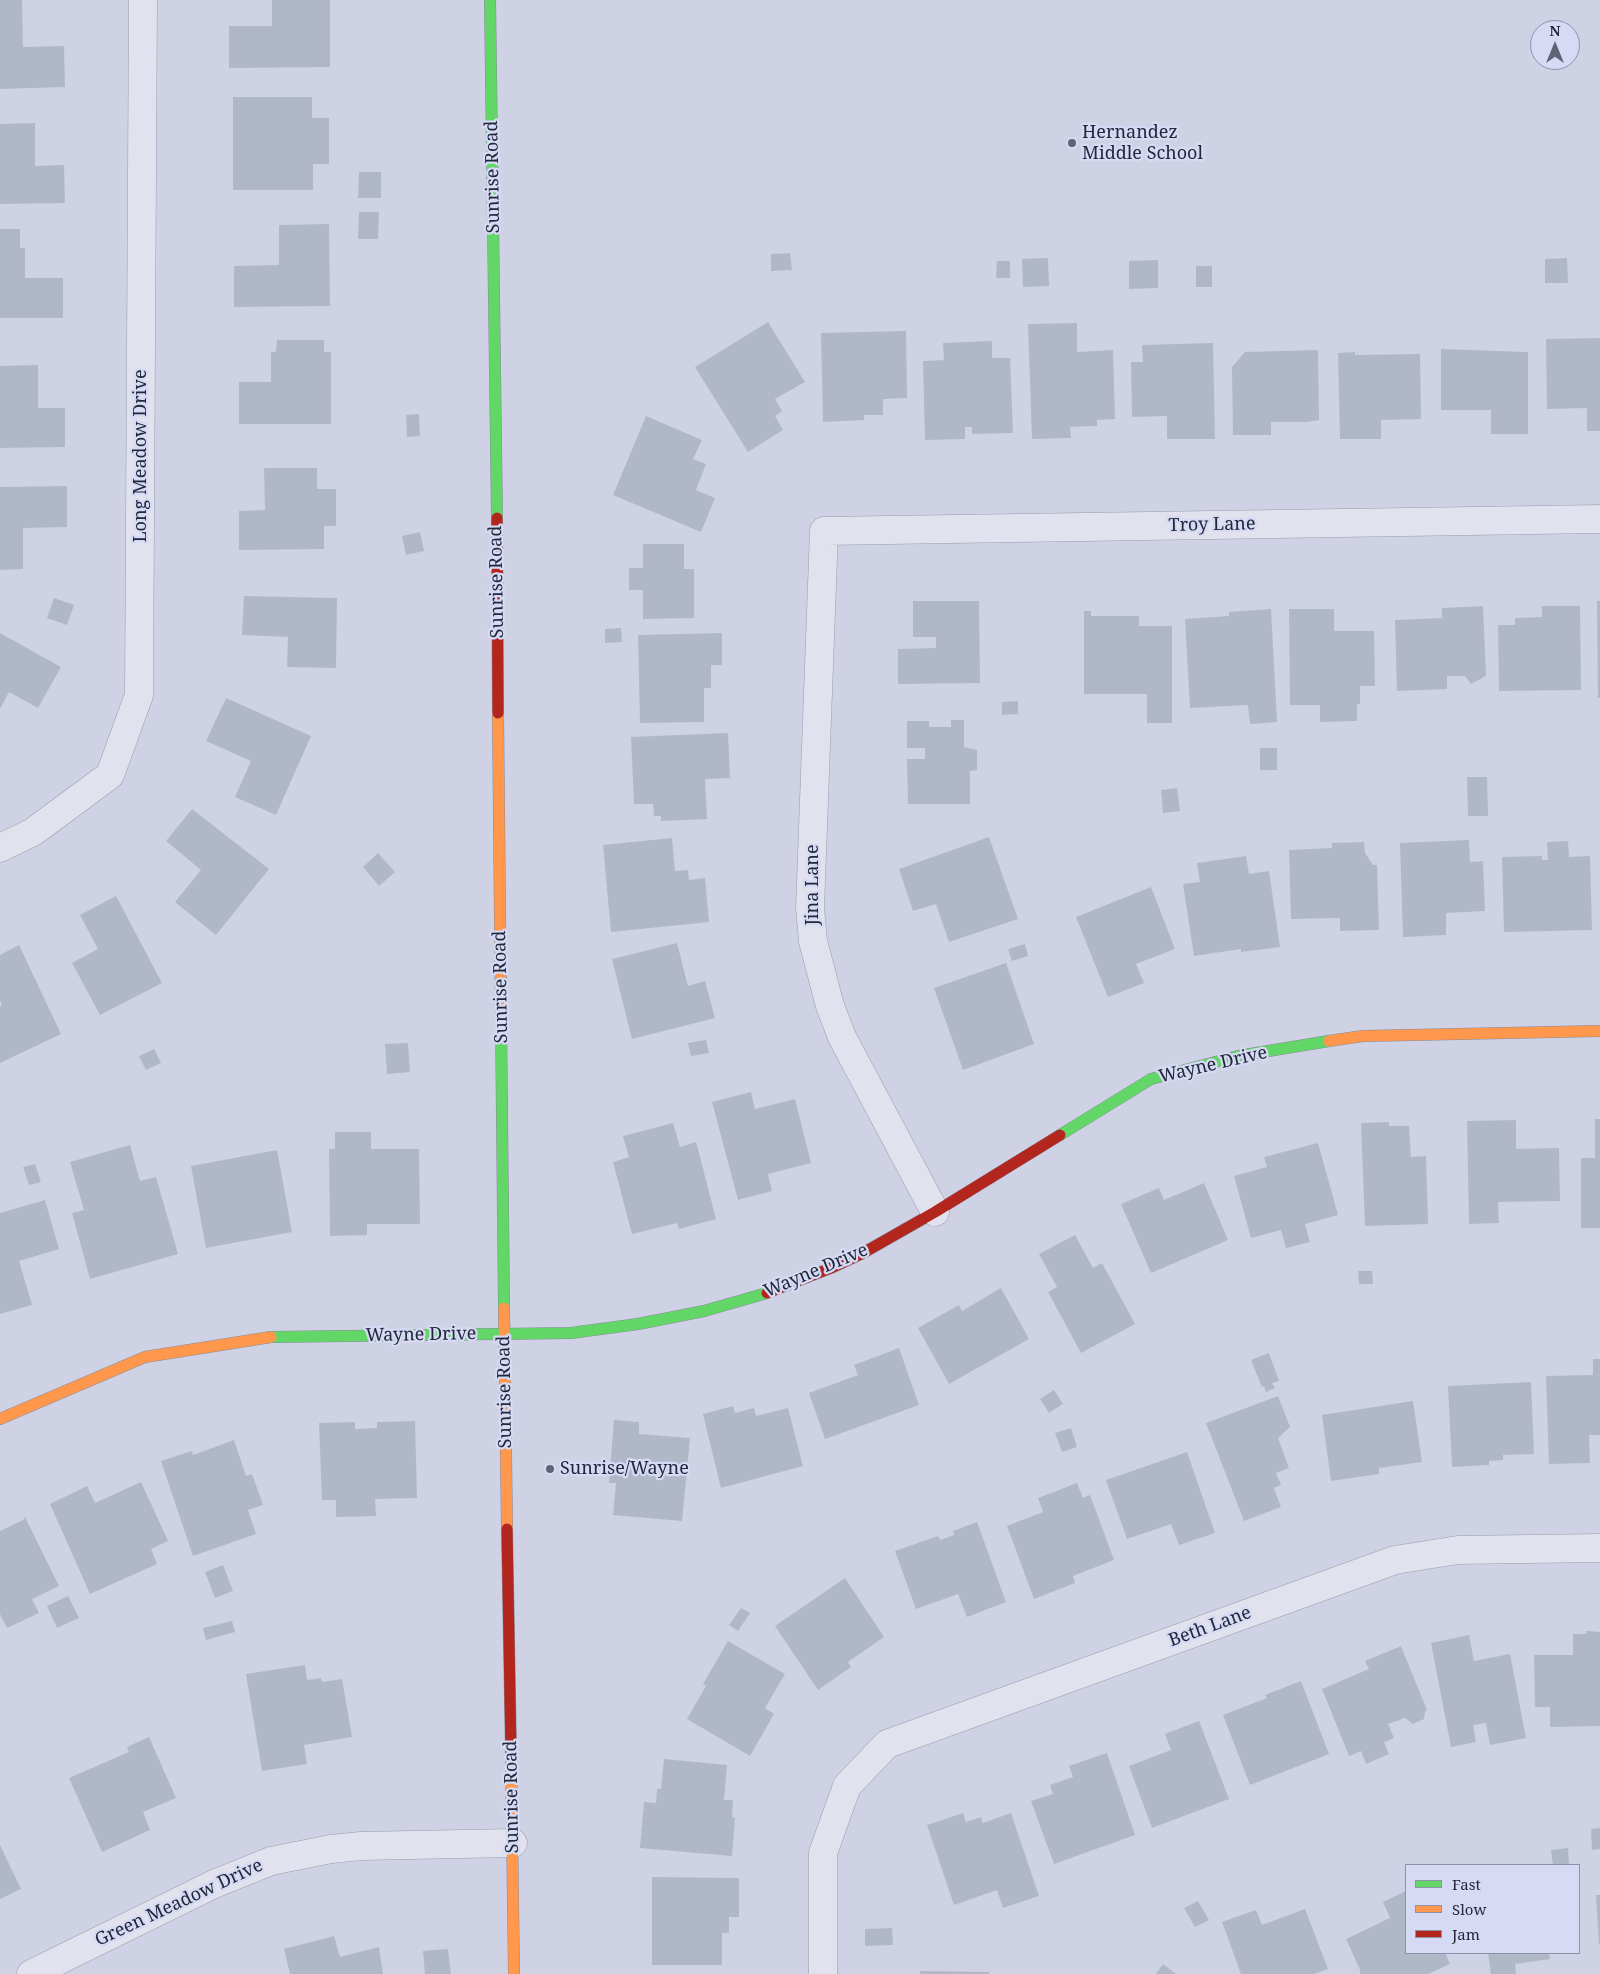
<!DOCTYPE html>
<style>
body{margin:0}
#map{position:relative;width:1600px;height:1974px;overflow:hidden;background:#cfd2e5;font-family:"Noto Serif",serif}
canvas{display:block}
.legend{position:absolute;left:1405px;top:1864px;width:175px;height:90px;box-sizing:border-box;background:#d6daf4;border:1px solid #8d93a9;margin:0;padding:6px 9px;list-style:none;font-size:15px;color:#202839}
.legend li{display:flex;align-items:center;gap:10px;height:25px}
.legend b{width:25px;border:1px solid #8d93a9}
.north{position:absolute;left:1530px;top:20px;width:50px;height:50px;box-sizing:border-box;background:#d6daf4;border:1px solid #8d93a9;border-radius:50%;rotate:0deg;font-size:14px;font-weight:700;line-height:20px;text-align:center;color:#202839}
.north::after{content:'';display:block;margin:auto;width:18px;height:22px;background:#5d6475;clip-path:polygon(50% 0,100% 100%,50% 72%,0 100%)}
</style>
<div id="map">
<canvas width="1600" height="1974"></canvas>
<ul class="legend">
<li><b style="height:6px;background:#63d668"></b>Fast</li>
<li><b style="height:6px;background:#ff974d"></b>Slow</li>
<li><b style="height:6px;background:#b3261e"></b>Jam</li>
</ul>
<div class="north">N</div>
</div>
<script>
const ctx = document.querySelector('canvas').getContext('2d');
ctx.lineJoin = 'round';
function fill(path, color) {
  ctx.fillStyle = color;
  ctx.fill(path, 'evenodd');
}
function shape(rows) {
  const path = new Path2D();
  for (const r of rows) {
    path.moveTo(r[0], r[1]);
    for (let i = 2; i < r.length; i += 2) path.lineTo(r[i], r[i + 1]);
  }
  return path;
}
function strokePath(path, color, width, dash) {
  ctx.strokeStyle = color;
  ctx.lineWidth = width;
  ctx.lineCap = dash ? 'butt' : 'round';
  ctx.setLineDash(dash || []);
  ctx.stroke(path);
}
function label(font, color, halo, rows, align = 'center') {
  ctx.font = font + ' "Noto Serif",serif';
  ctx.lineWidth = 4.5;
  ctx.setLineDash([]);
  ctx.textBaseline = 'middle';
  ctx.strokeStyle = halo;
  ctx.fillStyle = color;
  for (const [text, x, y, turn = 0] of rows) {
    ctx.save();
    ctx.translate(x, y);
    ctx.rotate((+turn || 0) * Math.PI / 180);
    ctx.textAlign = isNaN(turn) ? turn : align;
    if (halo) ctx.strokeText(text, 0, 0);
    ctx.fillText(text, 0, 0);
    ctx.restore();
  }
}
fill(shape([
 [0,0,22,0,23,47,64,46,65,87,0,89],
 [272,0,330,0,330,67,229,68,229,26,272,26],
 [233,97,312,97,312,118,329,118,329,164,313,164,313,190,233,190],
 [35,123,35,166,64,165,65,203,0,204,0,124],
 [359,172,381,172,381,198,358,198],
 [359,212,379,212,378,239,358,239],
 [329,224,330,306,234,307,234,266,279,265,279,225],
 [0,229,20,229,20,248,25,248,25,278,63,278,63,318,0,318],
 [790,253,792,270,771,271,771,254],
 [1048,258,1049,286,1023,287,1022,259],
 [1567,258,1568,283,1545,283,1545,259],
 [1158,260,1158,288,1129,289,1129,261],
 [997,261,1010,261,1010,278,996,278],
 [1196,266,1212,266,1212,287,1196,287],
 [768,322,805,382,775,399,782,411,775,416,783,430,748,452,695,367],
 [1077,323,1077,352,1113,350,1115,419,1097,420,1097,426,1070,427,1071,438,1032,439,1028,324],
 [906,331,907,398,883,399,883,415,864,415,864,420,823,422,821,333],
 [1600,338,1600,431,1587,431,1587,408,1547,409,1546,339],
 [277,340,324,340,324,352,331,352,331,424,239,424,239,382,271,382,271,352,276,352],
 [992,341,992,358,1010,358,1013,433,972,434,972,427,965,427,965,439,925,440,923,361,944,360,943,343],
 [1213,343,1215,439,1167,439,1167,416,1132,417,1131,362,1143,362,1142,345],
 [1441,349,1528,352,1528,434,1491,434,1491,410,1441,410],
 [1318,350,1319,420,1307,422,1271,422,1271,435,1233,435,1232,367,1245,352],
 [1355,352,1355,355,1420,354,1421,419,1381,420,1381,439,1340,439,1338,353],
 [38,365,38,408,65,408,65,447,0,448,0,366],
 [419,414,420,436,407,437,406,415],
 [646,416,702,440,693,459,706,464,696,490,715,498,701,532,613,495],
 [264,468,317,468,317,489,336,489,336,526,324,526,324,549,239,550,239,511,265,510],
 [67,486,67,527,23,528,23,569,0,570,0,487],
 [420,532,424,551,406,555,402,536],
 [643,544,684,544,684,569,694,569,694,618,643,619,643,590,629,590,629,568,643,568],
 [244,596,337,598,336,668,287,667,288,637,242,635],
 [54,598,74,605,67,625,47,618],
 [913,601,979,601,980,683,898,684,898,649,936,648,936,637,913,637],
 [1597,601,1600,601,1600,698,1598,698],
 [1483,606,1486,676,1471,684,1465,676,1447,676,1447,689,1397,691,1395,620,1442,618,1442,608],
 [1542,606,1580,606,1581,690,1499,691,1498,625,1515,625,1515,618,1542,617],
 [1271,609,1277,722,1250,724,1248,705,1190,708,1185,619,1229,616,1229,612],
 [1289,609,1334,609,1334,631,1374,631,1375,686,1360,686,1360,704,1357,704,1357,721,1320,722,1320,705,1290,705],
 [1084,611,1091,611,1091,616,1139,616,1139,626,1172,626,1172,723,1147,723,1147,694,1084,694],
 [621,628,622,642,605,643,605,629],
 [0,633,61,667,38,708,9,692,0,709],
 [722,633,722,665,711,665,711,688,704,688,704,722,640,723,638,635],
 [226,698,311,736,276,815,235,797,251,761,206,741],
 [1018,701,1018,714,1002,715,1002,702],
 [951,720,964,720,964,747,977,750,977,770,970,771,970,804,908,804,907,759,925,759,925,748,907,748,907,721,929,721,929,727,951,727],
 [728,733,730,778,705,779,707,819,661,821,661,816,654,816,653,804,634,804,631,737],
 [1260,748,1277,748,1277,770,1260,770],
 [1467,777,1487,777,1488,816,1468,816],
 [1177,788,1180,811,1163,813,1161,790],
 [192,809,269,869,216,935,175,902,201,870,166,841],
 [989,837,1018,919,949,942,936,904,913,911,899,869],
 [672,838,675,871,688,870,689,880,705,878,709,922,611,932,603,845],
 [1469,840,1470,862,1483,861,1485,911,1446,913,1446,935,1403,937,1400,843],
 [1568,841,1569,857,1590,856,1592,930,1504,932,1502,857,1542,856,1542,860,1548,860,1547,842],
 [1364,842,1365,853,1373,865,1377,865,1379,930,1340,931,1340,918,1291,919,1289,850,1332,848,1332,843],
 [378,853,395,872,379,886,363,867],
 [1246,856,1249,874,1269,871,1280,947,1241,952,1241,949,1194,956,1183,884,1200,882,1197,863],
 [1151,887,1175,949,1136,964,1144,983,1108,997,1076,917],
 [116,896,162,983,100,1015,72,963,98,949,80,915],
 [677,943,688,986,705,981,715,1018,632,1039,612,959],
 [1025,944,1028,956,1012,961,1008,949],
 [19,945,61,1034,0,1063,0,1007,2,1005,0,1001,0,955],
 [1006,963,1034,1044,963,1070,934,988],
 [706,1040,709,1053,691,1056,688,1043],
 [408,1043,410,1072,387,1074,385,1044],
 [154,1049,161,1063,146,1070,139,1056],
 [751,1092,755,1109,795,1099,811,1163,768,1174,772,1191,738,1200,712,1102],
 [1595,1119,1600,1119,1600,1228,1581,1228,1581,1158,1595,1158],
 [1516,1120,1516,1149,1559,1148,1560,1201,1498,1202,1499,1223,1469,1224,1467,1121],
 [1389,1122,1389,1126,1409,1126,1411,1157,1426,1156,1428,1224,1365,1226,1361,1123],
 [673,1123,680,1147,696,1142,716,1219,679,1229,677,1223,632,1234,613,1162,629,1157,623,1136],
 [335,1132,371,1132,371,1149,419,1149,420,1224,367,1224,367,1235,330,1236,329,1149,335,1149],
 [1318,1143,1338,1215,1305,1224,1310,1242,1286,1248,1281,1230,1251,1238,1234,1176,1267,1167,1264,1157],
 [130,1145,140,1181,156,1177,178,1254,90,1279,72,1213,84,1210,70,1162],
 [277,1150,292,1232,206,1248,191,1166],
 [35,1164,41,1182,29,1185,23,1167],
 [1204,1183,1228,1240,1151,1273,1121,1204,1159,1188,1164,1200],
 [45,1200,59,1249,19,1261,32,1305,0,1314,0,1213],
 [1075,1235,1093,1268,1102,1263,1135,1324,1081,1353,1048,1292,1057,1287,1039,1254],
 [1358,1271,1372,1271,1373,1284,1359,1284],
 [1001,1288,1029,1339,949,1384,918,1328,959,1305,962,1311],
 [899,1348,919,1405,825,1439,809,1393,858,1375,854,1365],
 [1269,1353,1279,1381,1272,1383,1275,1388,1266,1392,1264,1386,1262,1387,1251,1360],
 [1593,1359,1600,1359,1600,1435,1589,1435,1590,1463,1549,1464,1546,1376,1593,1375],
 [1531,1382,1534,1454,1503,1455,1503,1460,1489,1461,1489,1465,1452,1467,1448,1386],
 [1054,1390,1063,1404,1049,1413,1040,1399],
 [1278,1396,1290,1427,1278,1438,1289,1468,1276,1473,1281,1485,1274,1488,1281,1507,1244,1521,1206,1423],
 [1413,1401,1422,1462,1379,1468,1379,1474,1331,1481,1322,1415],
 [733,1406,735,1413,754,1408,756,1416,788,1408,803,1466,721,1488,703,1414],
 [614,1420,639,1422,639,1434,690,1438,682,1521,613,1515,616,1483,609,1483],
 [415,1421,417,1498,375,1499,376,1516,336,1517,336,1500,322,1500,319,1423,355,1422,355,1429,377,1428,377,1422],
 [1071,1428,1077,1447,1062,1452,1055,1433],
 [234,1440,246,1476,252,1474,263,1505,248,1510,256,1534,193,1556,161,1461,192,1451,193,1455],
 [1187,1452,1215,1533,1179,1545,1171,1524,1127,1539,1106,1480],
 [141,1482,168,1541,151,1549,157,1564,90,1594,50,1504,87,1486,95,1503],
 [1077,1483,1083,1498,1090,1495,1114,1560,1073,1576,1075,1583,1034,1599,1007,1526,1043,1512,1038,1498],
 [25,1517,59,1586,32,1599,39,1613,7,1628,0,1614,0,1531,23,1520],
 [977,1522,1006,1602,967,1617,958,1594,916,1609,895,1551,938,1536,940,1540,954,1535,953,1531],
 [223,1565,233,1591,215,1598,205,1572],
 [845,1578,884,1637,848,1662,851,1667,818,1690,775,1626],
 [68,1596,79,1618,57,1628,47,1606],
 [741,1608,750,1613,738,1631,729,1625],
 [232,1621,235,1632,206,1640,203,1628],
 [1586,1631,1600,1632,1600,1726,1550,1727,1550,1707,1535,1707,1534,1655,1573,1655,1573,1634,1586,1634],
 [1469,1635,1474,1661,1510,1654,1526,1738,1490,1745,1486,1723,1473,1725,1476,1742,1451,1747,1431,1643],
 [728,1641,785,1674,765,1708,774,1714,750,1756,687,1719,706,1686,703,1684],
 [1401,1646,1427,1710,1425,1711,1424,1719,1413,1724,1405,1718,1388,1724,1394,1738,1384,1742,1389,1754,1366,1764,1361,1751,1349,1756,1322,1689,1369,1669,1365,1661],
 [305,1665,307,1680,321,1678,322,1682,342,1679,352,1737,304,1745,307,1764,262,1771,246,1674],
 [1301,1681,1329,1754,1250,1785,1223,1715,1267,1698,1265,1695],
 [1199,1721,1229,1799,1152,1828,1129,1766,1171,1750,1165,1734],
 [149,1737,176,1798,143,1812,150,1830,102,1852,69,1778,129,1752,127,1747],
 [1107,1753,1135,1835,1054,1864,1031,1801,1053,1794,1050,1785,1073,1777,1069,1766],
 [664,1759,727,1765,724,1800,733,1800,732,1817,735,1818,732,1856,640,1848,644,1802,656,1803,657,1789,661,1789],
 [963,1813,966,1822,981,1817,983,1823,1011,1813,1039,1896,1003,1908,997,1890,954,1905,927,1825],
 [1600,1828,1600,1849,1592,1850,1591,1829],
 [0,1845,21,1889,0,1899],
 [1568,1848,1569,1865,1553,1865,1551,1850],
 [652,1877,739,1878,739,1917,729,1917,729,1933,722,1933,722,1965,652,1965],
 [1406,1891,1406,1953,1445,1953,1450,1964,1428,1974,1360,1974,1360,1970,1346,1939,1390,1918,1383,1902],
 [1596,1895,1600,1895,1600,1944,1599,1944],
 [1198,1901,1209,1920,1195,1927,1184,1908],
 [1305,1909,1328,1969,1314,1974,1241,1974,1222,1922,1256,1910,1262,1925],
 [892,1928,893,1945,865,1946,865,1929],
 [334,1936,340,1957,379,1947,383,1974,290,1974,284,1949],
 [448,1949,451,1974,425,1974,423,1951],
 [1488,1953,1549,1953,1550,1959,1515,1964,1516,1974,1491,1974],
 [1163,1964,1176,1974,1156,1974],
 [920,1971,989,1972,989,1974,920,1974]
]), '#b0b8c8');
const street = shape([
 [0,848,33,832,110,775,139,695,143,0],
 [935,1212,842,1037,830,1006,813,941,810,908,824,531,1600,519],
 [31,1974,214,1884,271,1861,331,1849,361,1846,513,1843],
 [823,1974,823,1853,847,1786,887,1744,1395,1560,1458,1550,1600,1548]
]);
const fast = shape([
 [490,0,497,518],
 [501,1018,504,1308],
 [1060,1135,1151,1079,1238,1056,1329,1041],
 [271,1337,571,1333,638,1324,704,1311,767,1293]
]);
const slow = shape([
 [498,713,501,1018],
 [1329,1041,1363,1036,1600,1031],
 [504,1308,507,1529],
 [0,1419,145,1357,271,1337],
 [511,1754,514,1974]
]);
const jam = shape([
 [497,518,498,713],
 [767,1293,831,1268,863,1253,935,1212,1060,1135],
 [507,1529,511,1754]
]);
strokePath(street, '#989caa', 29);
strokePath(fast, '#888c9a', 12);
strokePath(slow, '#888c9a', 12);
strokePath(jam, '#888c9a', 12);
strokePath(street, '#e1e2ed', 28);
strokePath(fast, '#63d668', 11);
strokePath(slow, '#ff974d', 11);
strokePath(jam, '#b3261e', 11);
for (const [x, y, r, color] of [
 [1072,143,5,"#5d6475"],
 [550,1469,5,"#5d6475"]
]) {
  const dot = new Path2D();
  dot.arc(x, y, r, 0, 2 * Math.PI);
  ctx.fillStyle = color;
  ctx.fill(dot);
  strokePath(dot, '#d6daf4', 2);
}
label('18px', '#202839', '#d6daf4', [
 ["Hernandez",1082,133],
 ["Middle School",1082,154],
 ["Sunrise/Wayne",560,1469]
], 'left');
label('18px', '#202839', '#d6daf4', [
 ["Sunrise Road",493,177,-91],
 ["Long Meadow Drive",141,456,-90],
 ["Troy Lane",1212,525,-1],
 ["Sunrise Road",497,582,-91],
 ["Jina Lane",813,885,-90],
 ["Sunrise Road",501,987,-91],
 ["Wayne Drive",1213,1065,-13],
 ["Wayne Drive",816,1271,-23],
 ["Wayne Drive",421,1335,-1],
 ["Sunrise Road",505,1392,-91],
 ["Beth Lane",1210,1627,-20],
 ["Sunrise Road",512,1797,-91],
 ["Green Meadow Drive",179,1903,-25]
]);
</script>
